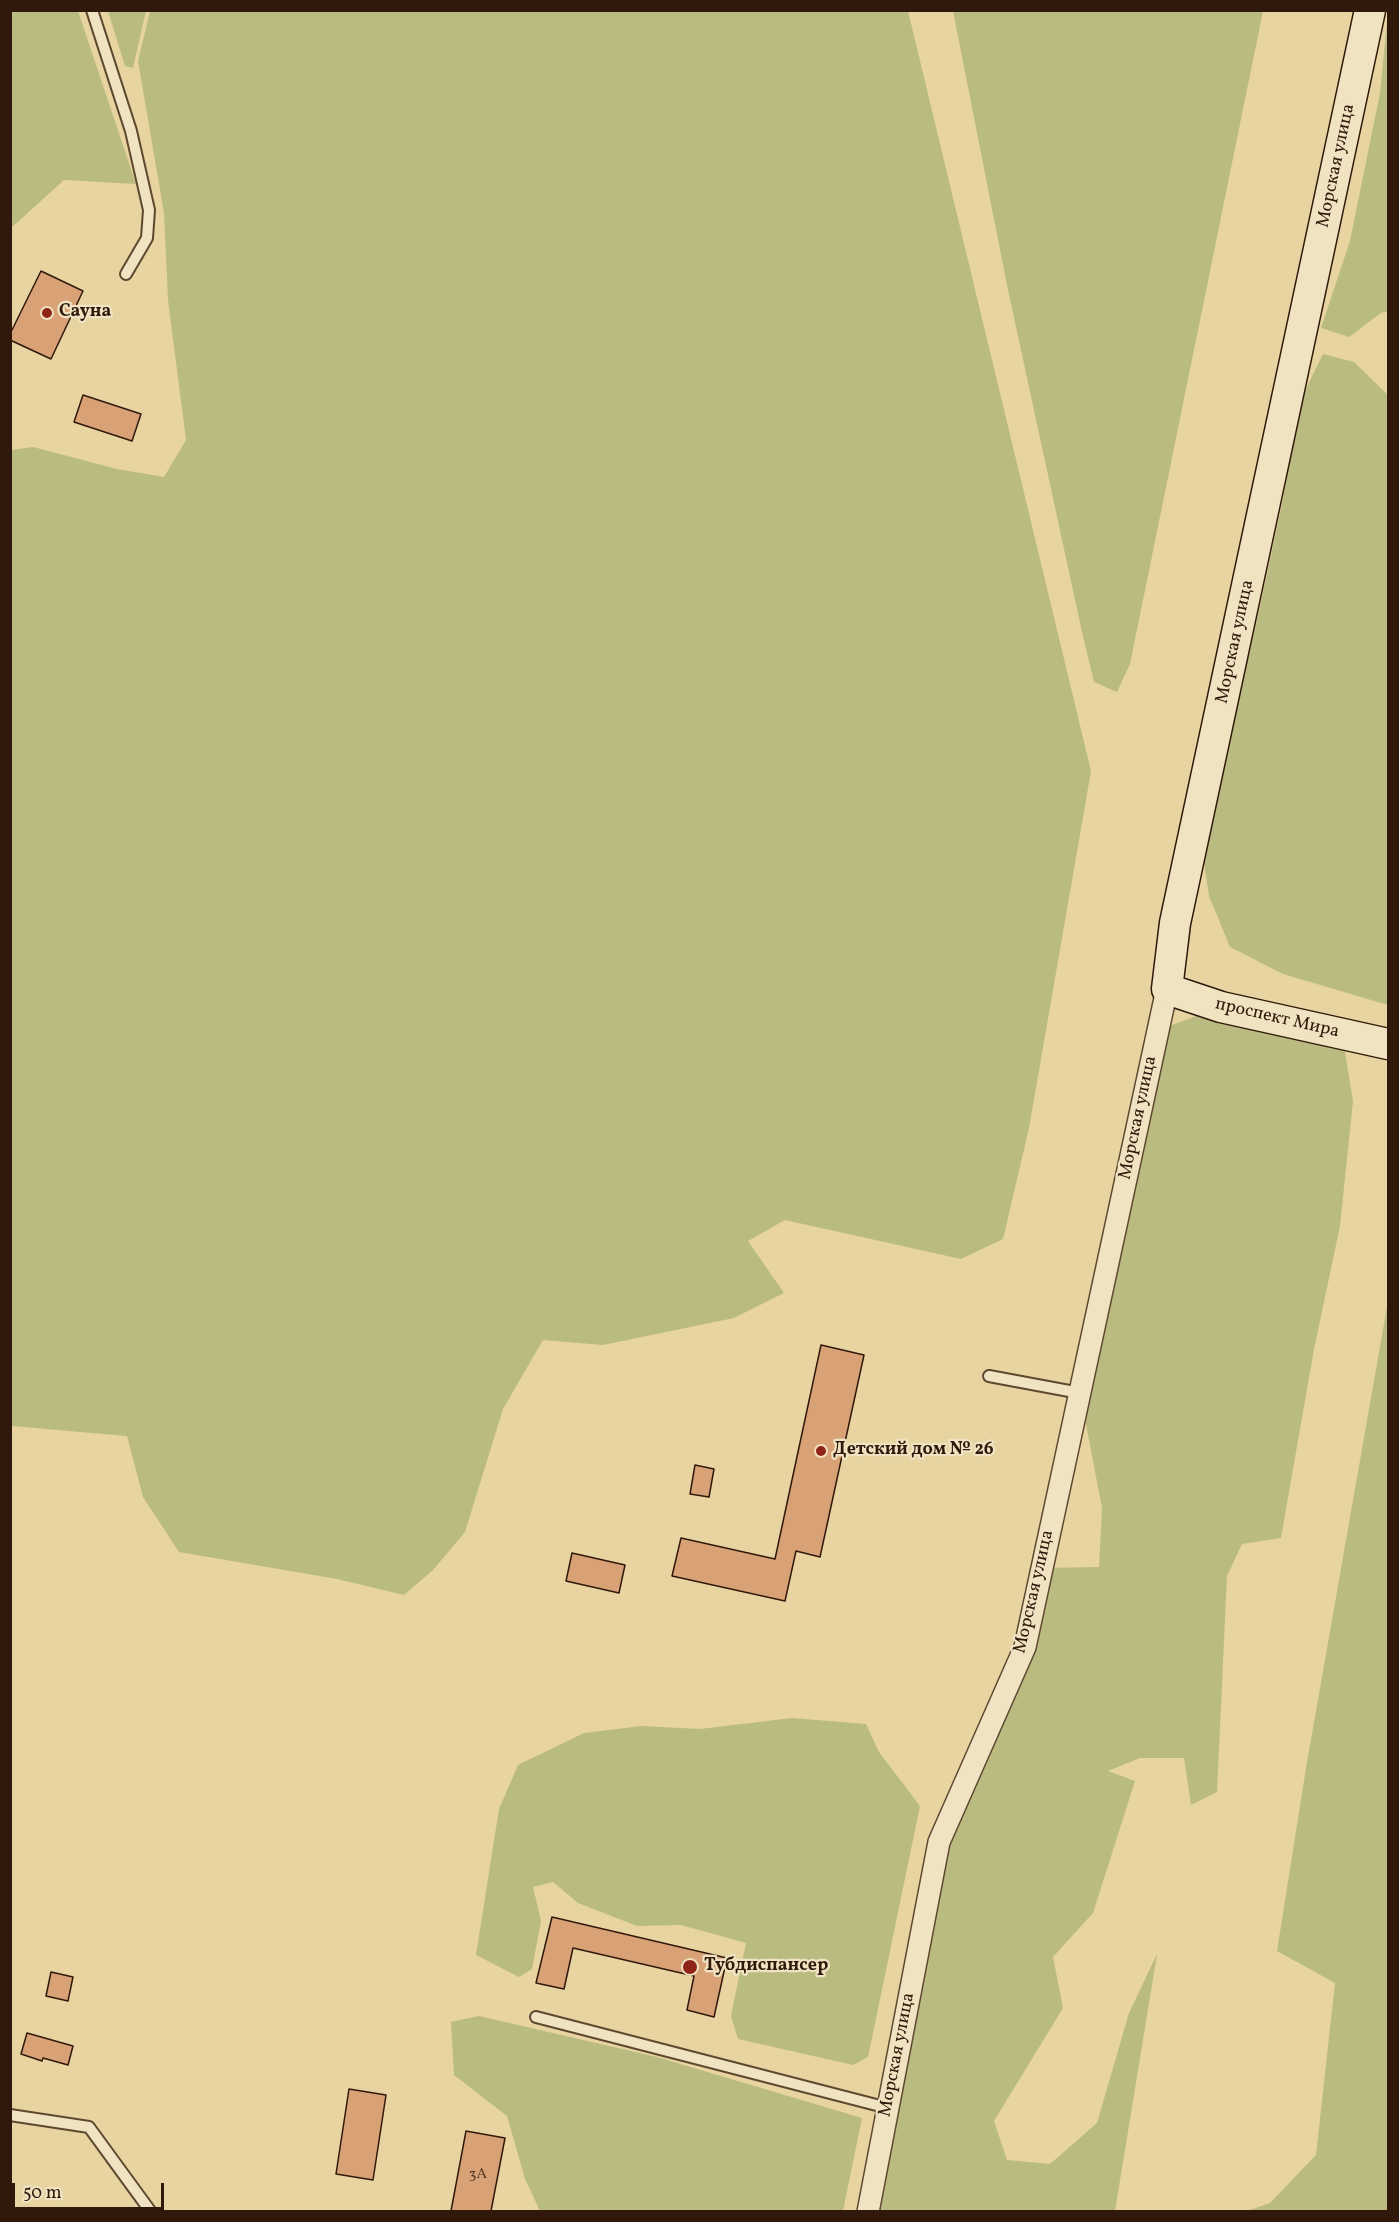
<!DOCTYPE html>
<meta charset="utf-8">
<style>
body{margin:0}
#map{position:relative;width:1399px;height:2222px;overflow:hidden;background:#e7d4a1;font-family:Vollkorn,serif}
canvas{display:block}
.frame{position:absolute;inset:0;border:12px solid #30190b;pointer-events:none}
.scale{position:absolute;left:12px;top:2183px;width:152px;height:27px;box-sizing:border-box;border:3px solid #30190b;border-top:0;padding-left:8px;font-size:18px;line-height:21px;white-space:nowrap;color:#30190b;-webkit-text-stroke:4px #efe3c2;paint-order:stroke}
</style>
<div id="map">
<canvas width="1399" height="2222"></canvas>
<div class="frame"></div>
<div class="scale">50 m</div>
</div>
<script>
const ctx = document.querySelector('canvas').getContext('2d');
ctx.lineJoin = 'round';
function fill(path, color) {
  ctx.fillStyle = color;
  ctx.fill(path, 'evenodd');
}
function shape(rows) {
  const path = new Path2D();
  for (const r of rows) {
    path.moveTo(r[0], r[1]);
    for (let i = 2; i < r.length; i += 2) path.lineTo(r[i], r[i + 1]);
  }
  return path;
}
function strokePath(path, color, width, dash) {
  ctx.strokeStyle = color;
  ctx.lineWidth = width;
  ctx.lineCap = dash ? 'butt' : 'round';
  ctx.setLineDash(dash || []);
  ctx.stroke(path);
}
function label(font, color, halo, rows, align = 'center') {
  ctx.font = font + ' Vollkorn,serif';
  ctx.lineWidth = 4.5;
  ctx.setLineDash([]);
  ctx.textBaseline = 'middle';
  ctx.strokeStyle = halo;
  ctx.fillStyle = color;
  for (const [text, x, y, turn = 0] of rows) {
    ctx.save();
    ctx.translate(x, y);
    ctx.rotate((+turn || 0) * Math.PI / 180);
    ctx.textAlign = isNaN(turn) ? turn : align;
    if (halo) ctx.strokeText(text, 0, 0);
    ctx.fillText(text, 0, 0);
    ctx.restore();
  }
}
fill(shape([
 [11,10,78,11,136,184,64,180,11,228],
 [108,11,146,11,133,68,125,66],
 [150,11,908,11,1091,771,1029,1128,1003,1239,961,1259,785,1220,748,1241,784,1293,734,1318,603,1345,543,1340,503,1409,465,1532,433,1570,404,1595,337,1579,179,1552,143,1497,127,1436,11,1426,11,450,33,447,117,469,164,477,186,440,168,300,164,213,138,61],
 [953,11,1263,11,1130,664,1117,692,1094,682,1082,632,1008,290],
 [1388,11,1388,311,1381,313,1349,337,1321,328,1350,241,1380,93],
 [1323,354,1354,362,1388,395,1388,1005,1283,974,1230,947,1209,896,1202,850,1259,611,1282,504,1300,401],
 [1221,1007,1342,1034,1353,1101,1340,1226,1314,1349,1281,1538,1242,1544,1227,1576,1217,1792,1191,1805,1184,1758,1140,1758,1108,1771,1135,1781,1093,1913,1053,1957,1063,2008,994,2121,1007,2160,1050,2164,1097,2123,1129,2013,1157,1954,1115,2211,868,2212,939,1842,1025,1647,1042,1568,1099,1567,1102,1508,1080,1393,1158,1030],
 [1388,1301,1388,2211,1247,2211,1270,2203,1316,2155,1335,1983,1277,1951,1306,1768],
 [792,1718,866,1724,879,1752,920,1806,868,2057,853,2065,738,2039,731,2016,746,1943,681,1925,637,1926,578,1903,553,1882,533,1887,541,1921,532,1969,519,1977,476,1955,499,1809,518,1765,584,1733,642,1726,700,1729],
 [479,2016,657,2057,862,2118,843,2211,540,2211,525,2179,507,2116,454,2075,451,2022]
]), '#babb81');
const building = shape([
 [41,271,83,291,51,359,10,340,10,334,41,271],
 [83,395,141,414,132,441,74,422,83,395],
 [821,1345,864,1355,820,1557,796,1551,785,1601,672,1576,681,1538,775,1559,821,1345],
 [695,1465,714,1469,709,1497,690,1494,695,1465],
 [572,1553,625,1565,619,1593,566,1581,572,1553],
 [552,1917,727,1958,714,2017,687,2010,694,1976,573,1948,564,1989,536,1983,552,1917],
 [51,1972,73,1977,68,2001,46,1996,51,1972],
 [27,2033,73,2046,68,2065,43,2058,42,2061,21,2054,27,2033],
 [349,2089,386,2095,373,2180,336,2174,349,2089],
 [466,2131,505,2138,491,2211,451,2211,466,2131]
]);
fill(building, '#d9a276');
strokePath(building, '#30190b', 1.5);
const lane = shape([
 [92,10,131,131,149,210,147,238,126,274],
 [989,1376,1080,1393],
 [536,2017,888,2108],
 [10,2115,89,2127,151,2212]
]);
const street = shape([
 [868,2212,939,1842,1025,1647,1167,989]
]);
const secondary = shape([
 [1370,10,1175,923,1167,989,1221,1007,1388,1044]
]);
strokePath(lane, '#5e4830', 14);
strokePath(street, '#5e4830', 24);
strokePath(secondary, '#30190b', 33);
strokePath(lane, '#efe3c2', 10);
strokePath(street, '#efe3c2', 21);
strokePath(secondary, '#efe3c2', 30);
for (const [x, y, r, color] of [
 [47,313,6,"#8f2418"],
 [821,1451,6,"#8f2418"],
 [690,1967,8,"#8f2418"]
]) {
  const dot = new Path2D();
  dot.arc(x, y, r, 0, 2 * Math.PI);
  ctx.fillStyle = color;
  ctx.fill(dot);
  strokePath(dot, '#efe3c2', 2);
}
label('15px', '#5a3b26', null, [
 ["3А",478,2175]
]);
label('18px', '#30190b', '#efe3c2', [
 ["Морская улица",1337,166,-78],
 ["Морская улица",1236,642,-78],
 ["проспект Мира",1277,1019,13],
 ["Морская улица",1139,1118,-78],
 ["Морская улица",1035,1592,-77],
 ["Морская улица",898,2055,-79]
]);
label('bold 18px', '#30190b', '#efe3c2', [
 ["Сауна",59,313],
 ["Детский дом № 26",833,1451],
 ["Тубдиспансер",704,1967]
], 'left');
</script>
